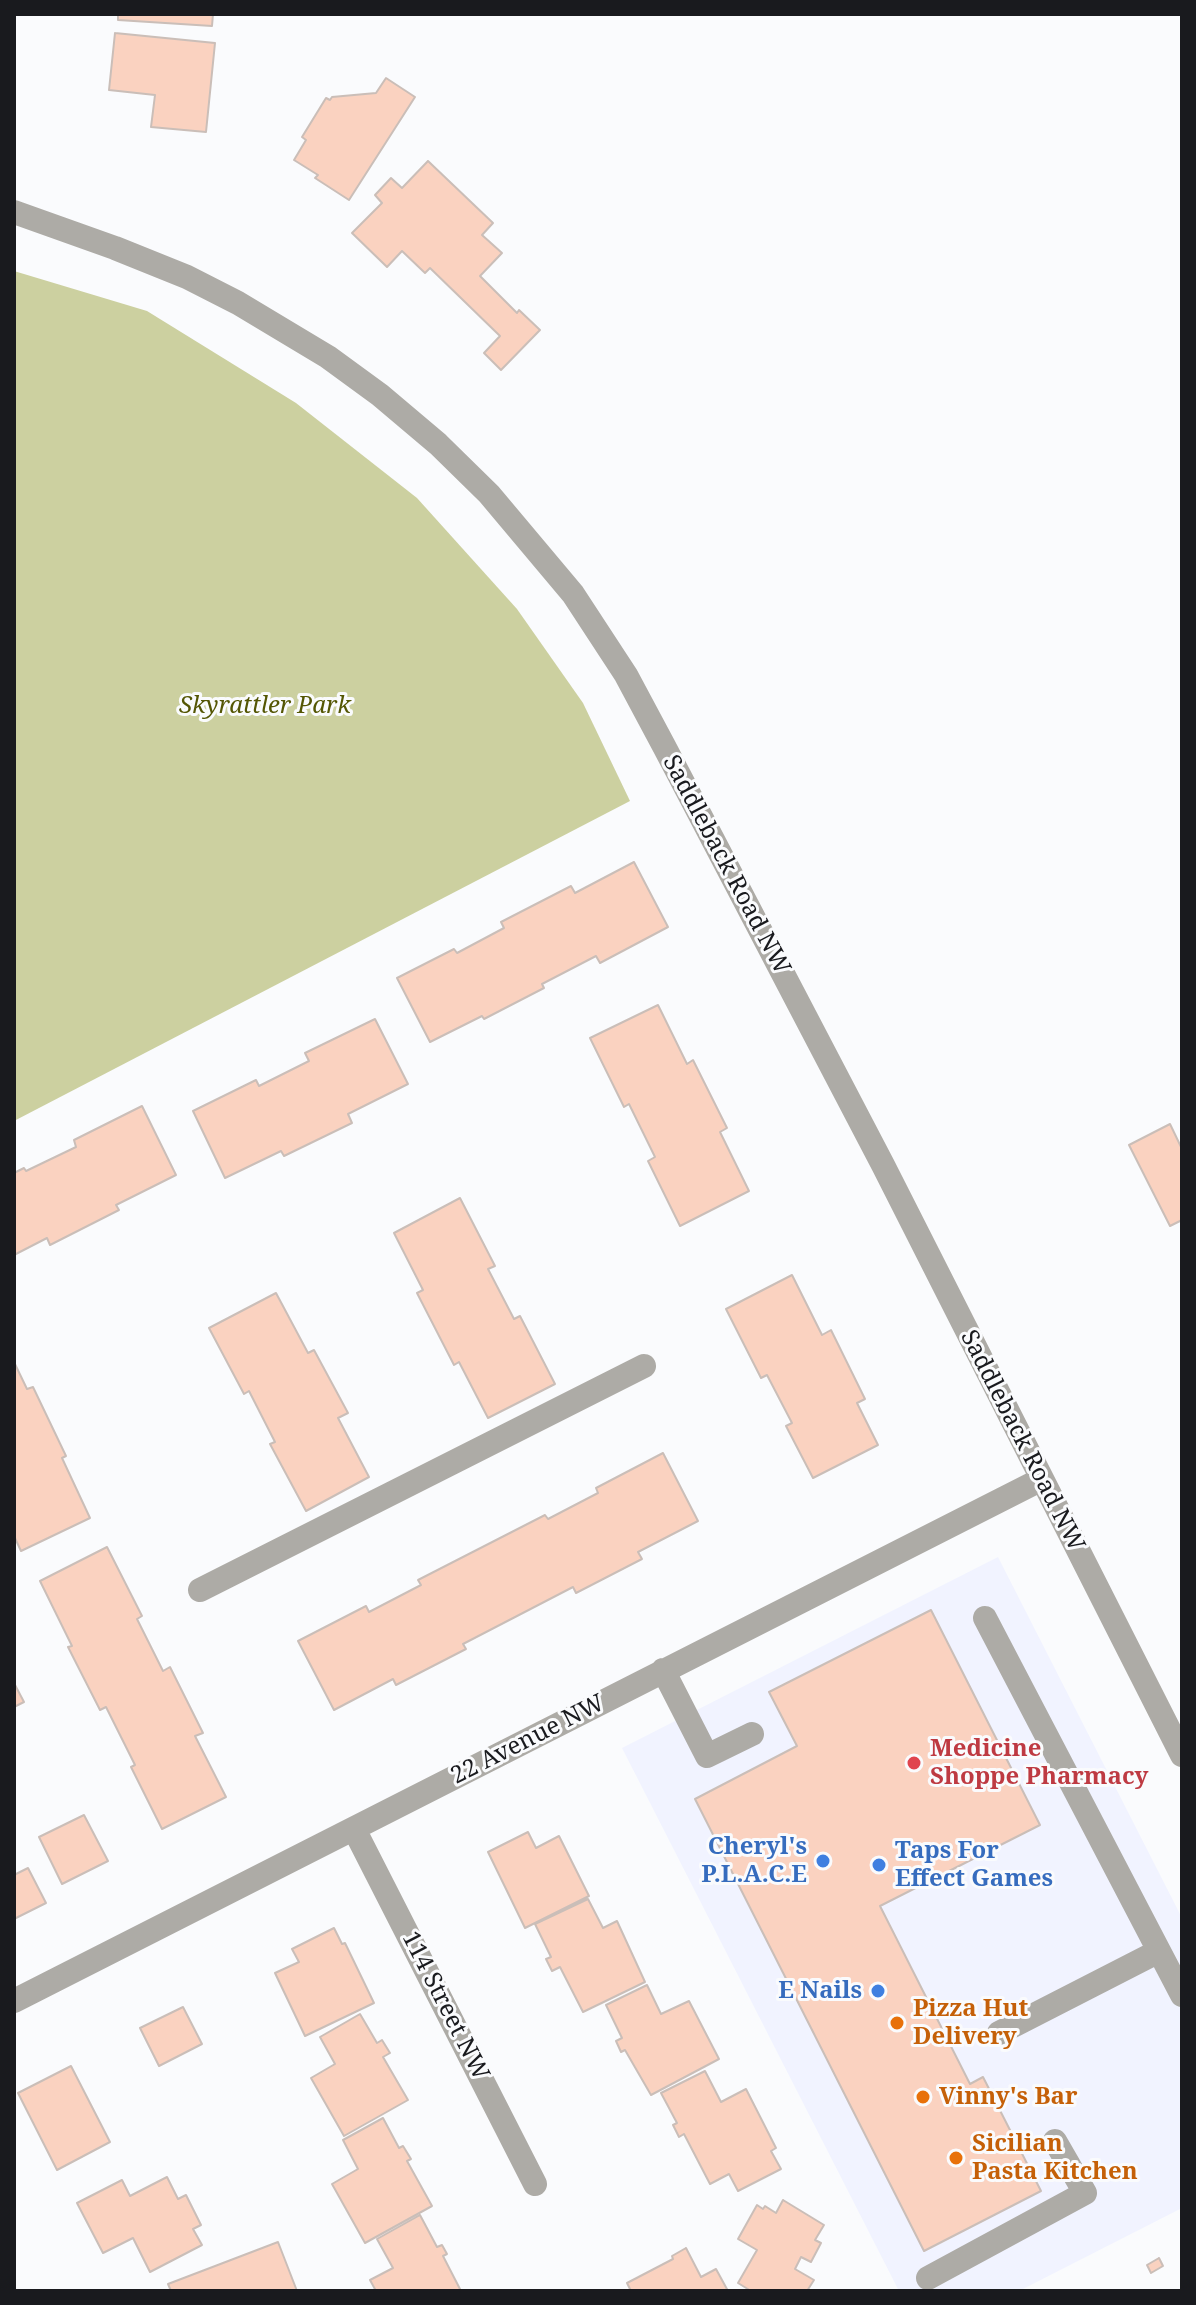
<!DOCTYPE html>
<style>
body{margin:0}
#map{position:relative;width:1196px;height:2305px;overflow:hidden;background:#fafbfd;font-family:"Noto Serif",serif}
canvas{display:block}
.frame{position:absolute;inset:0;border:16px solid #191a1e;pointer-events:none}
</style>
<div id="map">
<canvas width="1196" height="2305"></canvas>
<div class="frame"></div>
</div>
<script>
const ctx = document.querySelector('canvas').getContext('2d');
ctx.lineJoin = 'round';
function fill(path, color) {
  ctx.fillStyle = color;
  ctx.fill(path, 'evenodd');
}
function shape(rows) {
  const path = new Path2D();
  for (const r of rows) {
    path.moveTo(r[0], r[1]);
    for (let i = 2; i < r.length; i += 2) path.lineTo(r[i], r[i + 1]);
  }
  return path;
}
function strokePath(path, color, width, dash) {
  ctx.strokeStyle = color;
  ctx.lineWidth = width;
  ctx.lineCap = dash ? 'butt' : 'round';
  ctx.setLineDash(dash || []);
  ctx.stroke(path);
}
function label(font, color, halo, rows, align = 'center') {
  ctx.font = font + ' "Noto Serif",serif';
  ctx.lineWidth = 6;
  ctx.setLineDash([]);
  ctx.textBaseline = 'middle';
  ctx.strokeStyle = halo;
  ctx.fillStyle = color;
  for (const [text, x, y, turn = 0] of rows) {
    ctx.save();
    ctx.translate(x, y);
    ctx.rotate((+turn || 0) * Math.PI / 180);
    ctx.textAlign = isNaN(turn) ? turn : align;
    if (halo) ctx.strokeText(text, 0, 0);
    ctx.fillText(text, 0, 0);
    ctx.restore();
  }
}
fill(shape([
 [998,1557,1182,1918,1182,2208,1019,2291,899,2291,622,1748]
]), '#f1f3ff');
fill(shape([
 [14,271,147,311,296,403,417,498,517,609,583,703,630,801,14,1121]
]), '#ccd0a0');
const building = shape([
 [118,14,213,14,212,26,118,20,118,14],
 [115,33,215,43,206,132,151,127,155,95,109,90,115,33],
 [386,78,415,97,349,200,315,178,318,175,294,160,306,140,302,137,326,98,330,100,332,97,376,93,386,78],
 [428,161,493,223,482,235,502,253,480,276,517,313,519,310,540,330,501,370,484,353,500,336,430,268,425,273,402,251,387,267,352,233,382,203,375,195,391,178,402,188,428,161],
 [634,862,668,927,600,963,596,956,542,984,544,988,484,1019,482,1016,430,1042,397,978,454,949,457,953,504,928,501,922,571,886,575,893,634,862],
 [658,1005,687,1064,693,1060,727,1128,720,1132,749,1191,680,1226,648,1161,655,1157,629,1104,624,1107,590,1038,658,1005],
 [375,1019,408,1084,348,1114,352,1123,284,1156,281,1151,225,1178,193,1111,256,1080,259,1086,309,1061,305,1053,375,1019],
 [142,1106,176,1175,116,1205,119,1210,50,1245,47,1238,14,1255,14,1173,24,1168,26,1171,76,1147,74,1140,142,1106],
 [1170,1124,1182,1149,1182,1220,1170,1226,1129,1145,1170,1124],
 [460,1198,495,1266,488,1269,514,1319,520,1316,555,1384,488,1418,459,1362,454,1365,417,1293,423,1290,394,1233,460,1198],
 [792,1275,822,1335,831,1330,865,1399,857,1403,878,1445,813,1478,786,1426,792,1423,767,1375,761,1378,726,1309,792,1275],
 [276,1293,308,1353,314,1350,348,1413,338,1418,369,1477,306,1511,270,1444,275,1442,249,1391,244,1394,209,1328,276,1293],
 [14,1362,27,1389,33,1387,66,1456,62,1458,90,1518,21,1551,14,1536,14,1362],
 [663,1453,698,1521,638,1552,642,1559,576,1593,573,1587,463,1644,466,1649,396,1685,393,1679,334,1710,298,1641,366,1606,369,1612,421,1585,418,1580,545,1515,548,1519,598,1493,596,1488,663,1453],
 [107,1547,142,1616,137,1619,163,1671,170,1667,203,1733,195,1736,226,1797,162,1829,131,1767,135,1765,106,1707,100,1710,68,1647,72,1646,40,1581,107,1547],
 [931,1610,1040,1825,880,1906,970,2084,983,2077,1041,2191,924,2251,695,1799,797,1746,769,1692,931,1610],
 [14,1683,24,1702,14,1707,14,1683],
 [84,1815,108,1861,62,1884,39,1837,84,1815],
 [528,1832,536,1848,559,1836,589,1896,525,1928,488,1852,528,1832],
 [28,1868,46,1903,14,1919,14,1875,28,1868],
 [588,1899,603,1928,617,1921,645,1982,583,2012,560,1967,552,1971,546,1959,551,1957,535,1924,588,1899],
 [334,1928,342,1944,345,1943,374,2003,305,2036,275,1973,299,1962,292,1949,334,1928],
 [647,1985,661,2014,689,2001,719,2059,651,2095,625,2050,621,2052,616,2041,622,2038,606,2005,647,1985],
 [183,2007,202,2044,159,2066,140,2028,183,2007],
 [360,2014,377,2043,382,2040,390,2053,383,2057,408,2100,344,2136,311,2078,335,2064,320,2037,360,2014],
 [71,2066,110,2142,57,2170,18,2093,71,2066],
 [705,2071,721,2102,746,2089,776,2148,771,2151,781,2169,738,2191,729,2174,710,2184,684,2134,679,2137,673,2125,677,2123,661,2093,705,2071],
 [383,2118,399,2148,403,2146,411,2159,407,2161,432,2206,365,2243,332,2184,358,2169,343,2140,383,2118],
 [167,2177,178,2199,186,2195,201,2225,193,2229,202,2245,150,2272,133,2238,103,2253,77,2203,122,2180,130,2196,167,2177],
 [783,2200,824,2225,815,2240,821,2243,811,2262,801,2257,795,2269,814,2280,807,2291,751,2291,738,2283,757,2250,738,2239,757,2205,763,2209,765,2206,776,2213,783,2200],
 [420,2215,437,2247,442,2245,447,2254,443,2256,461,2291,376,2291,370,2280,393,2268,377,2239,420,2215],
 [278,2242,297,2291,171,2291,168,2284,278,2242],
 [686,2248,701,2277,716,2269,728,2291,631,2291,627,2283,673,2259,672,2256,686,2248],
 [1159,2258,1163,2266,1151,2273,1147,2265,1159,2258]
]);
fill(building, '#fad2c0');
strokePath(building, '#cabeb8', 2);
strokePath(shape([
 [14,212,115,248,187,277,238,303,328,357,380,395,438,444,489,494,573,594,626,675,665,748,883,1165,1182,1755],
 [200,1590,644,1366],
 [985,1618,1159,1951],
 [663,1670,707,1756,752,1734],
 [354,1829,535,2184],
 [14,2001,1042,1479],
 [999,2033,1159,1951,1182,1995],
 [928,2278,1085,2193,1055,2141]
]), '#adaba6', 24);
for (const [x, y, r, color] of [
 [914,1763,8,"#e0444e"],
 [823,1861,8,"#3f7fe0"],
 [879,1865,8,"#3f7fe0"],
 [878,1991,8,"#3f7fe0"],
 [897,2023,8,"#e8710a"],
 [923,2097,8,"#e8710a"],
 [956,2158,8,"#e8710a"]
]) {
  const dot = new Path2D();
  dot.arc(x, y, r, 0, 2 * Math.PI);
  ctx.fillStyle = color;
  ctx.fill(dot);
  strokePath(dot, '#fafbfd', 3);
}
label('italic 24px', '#545604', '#fafbfd', [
 ["Skyrattler Park",265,706]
]);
label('24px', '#191a1e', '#fafbfd', [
 ["Saddleback Road NW",726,865,62],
 ["Saddleback Road NW",1022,1441,63],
 ["22 Avenue NW",528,1740,-27],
 ["114 Street NW",445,2006,63]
]);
label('bold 24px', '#be3a42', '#fafbfd', [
 ["Medicine",930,1749],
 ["Shoppe Pharmacy",930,1777]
], 'left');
label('bold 24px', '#366cbe', '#fafbfd', [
 ["Cheryl's",807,1847],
 ["P.L.A.C.E",807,1875],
 ["Taps For",895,1851,"left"],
 ["Effect Games",895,1879,"left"],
 ["E Nails",862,1991]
], 'right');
label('bold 24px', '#c56008', '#fafbfd', [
 ["Pizza Hut",913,2009],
 ["Delivery",913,2037],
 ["Vinny's Bar",939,2097],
 ["Sicilian",972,2144],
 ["Pasta Kitchen",972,2172]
], 'left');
</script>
